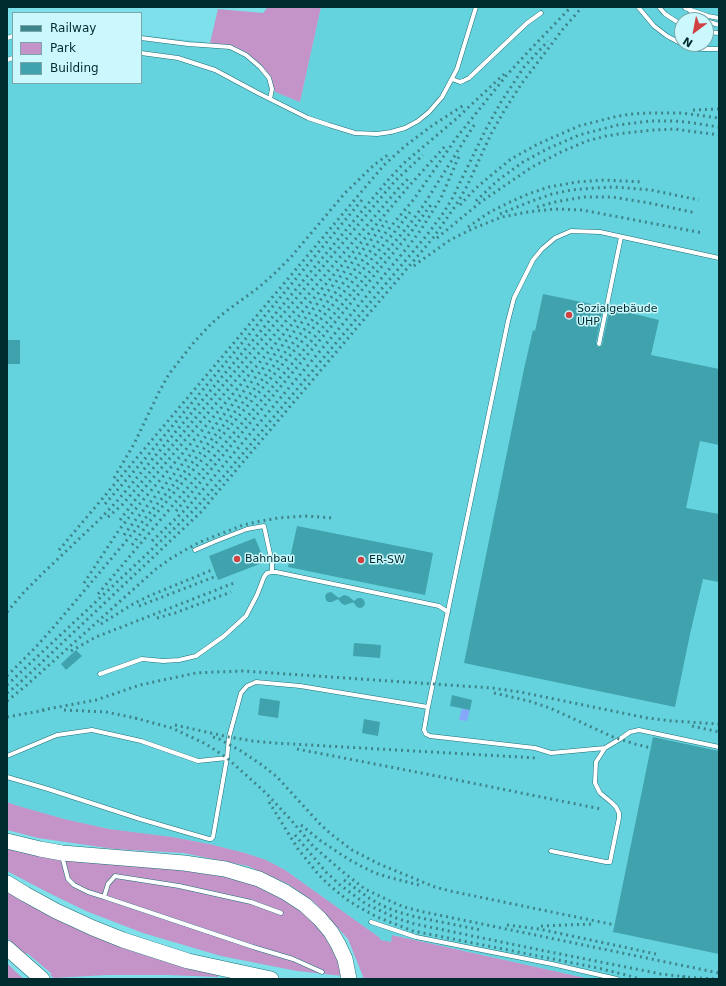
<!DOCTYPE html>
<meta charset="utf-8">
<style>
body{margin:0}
#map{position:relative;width:726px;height:986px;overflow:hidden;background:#7ee0ea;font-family:"DejaVu Sans",sans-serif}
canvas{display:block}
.frame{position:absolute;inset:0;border:8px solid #002c30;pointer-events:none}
.legend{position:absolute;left:12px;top:12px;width:130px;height:72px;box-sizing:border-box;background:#cbf8fd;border:1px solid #7aa6ab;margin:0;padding:5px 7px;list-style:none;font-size:12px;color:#002c30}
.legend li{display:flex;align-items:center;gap:8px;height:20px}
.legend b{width:20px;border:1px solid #7aa6ab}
.north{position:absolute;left:674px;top:12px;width:40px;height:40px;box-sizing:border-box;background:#cbf8fd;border:1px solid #7aa6ab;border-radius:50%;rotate:212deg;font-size:11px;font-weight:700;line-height:16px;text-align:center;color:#002c30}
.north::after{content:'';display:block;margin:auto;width:14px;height:18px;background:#d04142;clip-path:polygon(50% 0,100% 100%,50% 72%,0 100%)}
</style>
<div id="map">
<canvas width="726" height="986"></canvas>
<div class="frame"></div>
<ul class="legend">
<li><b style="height:5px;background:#3e848b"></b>Railway</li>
<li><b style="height:11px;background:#c493c7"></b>Park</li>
<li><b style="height:11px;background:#3fa2ac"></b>Building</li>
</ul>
<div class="north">N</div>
</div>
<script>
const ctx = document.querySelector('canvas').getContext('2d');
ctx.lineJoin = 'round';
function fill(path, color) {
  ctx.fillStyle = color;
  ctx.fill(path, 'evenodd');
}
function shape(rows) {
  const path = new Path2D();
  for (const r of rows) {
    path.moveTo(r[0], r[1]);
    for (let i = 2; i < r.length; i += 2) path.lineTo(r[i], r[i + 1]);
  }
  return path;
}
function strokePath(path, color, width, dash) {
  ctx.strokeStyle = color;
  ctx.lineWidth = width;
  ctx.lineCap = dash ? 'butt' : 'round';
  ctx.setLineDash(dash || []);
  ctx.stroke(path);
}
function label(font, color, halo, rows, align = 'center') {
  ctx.font = font + ' "DejaVu Sans",sans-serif';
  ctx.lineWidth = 3;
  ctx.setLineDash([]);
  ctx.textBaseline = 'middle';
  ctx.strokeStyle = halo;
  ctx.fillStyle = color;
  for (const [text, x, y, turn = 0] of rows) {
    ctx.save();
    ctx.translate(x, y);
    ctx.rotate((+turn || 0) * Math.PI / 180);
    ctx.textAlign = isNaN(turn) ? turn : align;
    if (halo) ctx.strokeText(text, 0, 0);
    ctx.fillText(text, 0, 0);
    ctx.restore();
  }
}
fill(shape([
 [321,7,719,7,719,979,590,979,393,935,391,942,380,940,380,938,285,870,266,860,245,853,209,844,172,837,109,829,64,819,15,805,7,802,7,34,13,33,13,83,141,83,141,35,231,45,247,53,261,65,272,77,275,92,300,102],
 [682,20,706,20,706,44,682,44]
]), '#65d3de');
fill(shape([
 [268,7,321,7,300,102,275,92,271,77,261,65,247,53,231,45,210,43,218,9,263,13],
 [7,802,15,805,64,819,109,829,172,837,209,844,245,853,266,860,285,870,380,938,380,940,391,942,392,935,590,979,364,979,348,939,313,901,288,884,248,866,183,853,114,849,38,838,7,830],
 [7,849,55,859,202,872,249,882,282,897,308,917,320,929,333,949,340,964,343,976,297,971,221,956,143,933,86,911,47,892,7,871],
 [7,892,37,909,89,934,135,952,183,967,218,975,218,977,167,975,107,975,54,978,50,975,52,974,27,953,25,955,7,938],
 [7,963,16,972,24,979,7,979]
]), '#c493c7');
fill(shape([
 [462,708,470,710,467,721,459,720]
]), '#84a9f8');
fill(shape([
 [543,294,601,306,603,307,596,343,596,345,598,347,600,347,602,345,610,308,659,320,651,355,719,369,719,445,700,441,686,508,719,514,719,582,703,579,690,634,675,707,464,663,524,369,533,330,535,331],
 [8,340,20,340,20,364,8,364],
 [297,526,433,553,425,595,288,567],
 [255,538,265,562,218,580,209,556],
 [331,592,339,598,344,595,348,596,354,601,358,598,361,598,364,600,365,604,363,607,360,608,357,607,353,602,354,602,345,605,342,604,338,599,332,602,328,602,326,600,325,596,327,593],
 [354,643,381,645,380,658,353,656],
 [76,650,82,656,66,670,61,664],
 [452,695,472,700,470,710,450,706],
 [260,698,280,701,278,718,258,715],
 [364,719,380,722,378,736,362,733],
 [653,737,719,751,719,954,613,932]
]), '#3fa2ac');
const service = shape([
 [638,7,654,26,667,36,682,44,698,49,719,49],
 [659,7,665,14,682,25],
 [685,8,708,16,719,18],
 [690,11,702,20],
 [706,21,719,25],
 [706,32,719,33],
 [7,38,13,36],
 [141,38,188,44,230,47,246,55,260,67,269,78,272,89,270,99],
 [141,53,178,58,215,70,258,93,308,118,329,125,355,133,377,134,391,132,405,128,418,121,429,112,442,97,457,69,476,7],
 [7,60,13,58],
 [452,79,460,82,463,81,469,78,527,23,541,13],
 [719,258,600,232,571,231,555,238,542,249,533,260,514,298,508,321,428,707,424,730,426,734,430,736,535,748,551,753,605,748,620,739,630,732,639,730,719,747],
 [599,344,621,237],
 [195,550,216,541,247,529,264,526,272,563,272,572],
 [100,674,142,659,163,661,179,660,196,656,224,636,246,616,257,595,264,577,267,573,272,572,276,572,439,606,448,612],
 [7,756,57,735,92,730,141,741,198,761,227,758],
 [7,777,48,789,140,819,209,839,211,839,213,837,227,758,229,737,241,693,247,686,256,682,300,686,428,707],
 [551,851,606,862,610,862,611,857,619,818,619,813,616,807,611,802,600,793,595,783,596,762,605,748],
 [62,856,68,879,74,885,88,892,104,897,108,884,115,876,179,886,251,902,281,913],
 [104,897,253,947,293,959,322,972],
 [371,922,416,937,552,964,617,979]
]);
const motorway = shape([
 [7,841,40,849,62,853,184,863,204,866,225,869,259,879,285,892,305,905,320,919,331,932,338,944,345,959,349,979],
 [7,883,25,894,56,911,93,928,123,940,188,961,271,979],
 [7,948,42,979]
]);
strokePath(service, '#1f6e75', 5);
strokePath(motorway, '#1f6e75', 16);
strokePath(service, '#fff', 4);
strokePath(motorway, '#fff', 15);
strokePath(shape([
 [693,110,719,109],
 [476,201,497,181,523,162,547,149,579,135,618,125,651,121,673,121,687,122,719,127],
 [460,205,475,189,489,177,511,159,538,144,579,126,614,117,631,114,649,113,682,113,719,118],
 [537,207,555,202,584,197,612,197,649,203,696,213],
 [500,214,532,201,552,194,571,190,595,188,614,187,651,190,699,200],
 [468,227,490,212,508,203,528,194,549,187,577,182,605,180,642,182],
 [437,238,482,201,532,167,561,152,587,141,606,136,625,133,654,130,674,129,719,135],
 [414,266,419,262,450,240,472,229,502,217,528,212,554,209,582,210,703,233],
 [114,478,134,444,158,394,169,374,195,341,212,323,225,312,258,288,275,273,291,257,345,193,374,165,389,154],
 [105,504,143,461,362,200],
 [176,511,383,265,411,232,433,202],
 [108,517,123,504,395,181,423,155],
 [120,520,141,492,397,190,408,179],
 [124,535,137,518,387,221],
 [152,541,187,508,201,492,407,248,420,231,441,198,460,154],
 [132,545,150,521,397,229,410,212],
 [59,550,384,165,405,146,433,125,464,105],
 [84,583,119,530,138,506,409,186,447,144],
 [98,594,409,225,423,206,476,122],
 [139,606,214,577],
 [7,612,24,592,42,574,100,519,118,500,389,179,403,164,456,119,504,74],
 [157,618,175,613,231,592],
 [101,624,133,604,149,596,212,570],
 [71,651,96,637,234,583],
 [7,676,34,649,52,629,414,199,457,137,506,76,526,54,571,7],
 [7,685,195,509,207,496,427,235,444,212,453,197,486,129,501,102,524,67,548,41],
 [7,693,16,686,40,664,202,511,215,495,433,238,456,205,467,186,491,134,504,111,522,83,563,29,582,7],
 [494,693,529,701,550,708,613,737,635,744,651,748],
 [7,701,28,684,156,569,170,559,187,549,200,542,243,525,261,521,278,518,305,516,333,518],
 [42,710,96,700,140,685,177,677,196,673,215,672,243,671,492,688,520,692,647,718,672,721,719,724],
 [64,710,106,712,140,719],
 [7,717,46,710],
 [135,718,172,728,206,744,227,758,267,794,291,820,313,846,343,872,365,889,390,901,404,907,424,912,719,973],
 [175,725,229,737,253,741,274,743,537,758],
 [692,726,719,732],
 [213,737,219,739,241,751,262,765,277,777,320,824,331,834,352,850,379,864,435,887,450,891,615,925],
 [297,749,442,777,601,809],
 [269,802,298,849,318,874,328,884,346,899,357,906,377,917,413,931,598,968,626,975,640,979],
 [301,825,321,841,348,859,361,866,375,873,388,877,419,885],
 [295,835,326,872,340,885,366,904,396,918,415,924,540,950,661,974,687,977],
 [344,880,369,898,381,905,398,912,416,917,481,930],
 [507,925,539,929,656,954],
 [541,926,593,924],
 [682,977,715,979]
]), '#3e848b', 3, [2, 4]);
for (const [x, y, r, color] of [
 [569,315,4,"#d04142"],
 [237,559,4,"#d04142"],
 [361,560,4,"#d04142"]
]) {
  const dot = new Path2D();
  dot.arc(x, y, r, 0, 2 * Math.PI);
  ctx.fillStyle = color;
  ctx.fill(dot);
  strokePath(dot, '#cbf8fd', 1.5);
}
label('11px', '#002c30', '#cbf8fd', [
 ["Sozialgebäude",577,309],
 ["UHP",577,322],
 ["Bahnbau",245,559],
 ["ER-SW",369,560]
], 'left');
</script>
